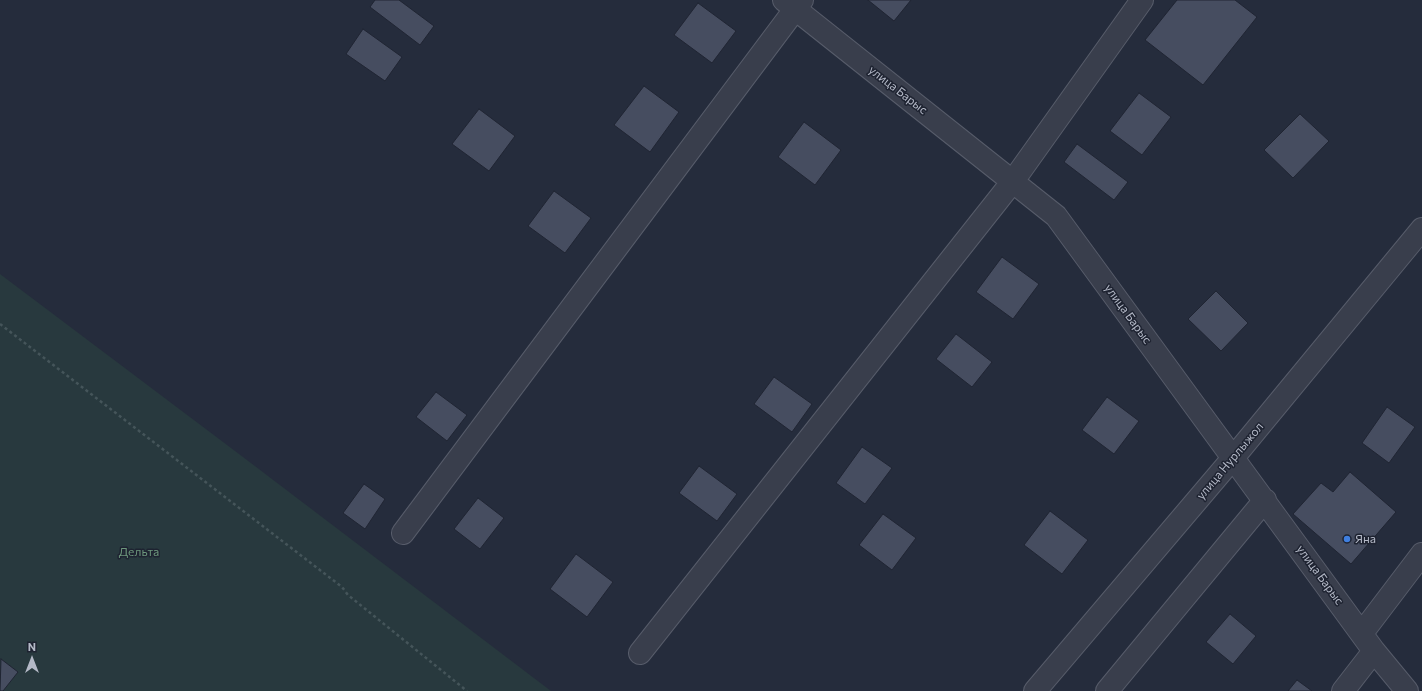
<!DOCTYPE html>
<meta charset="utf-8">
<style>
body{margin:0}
#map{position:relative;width:1422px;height:691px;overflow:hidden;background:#252c3c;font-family:Commissioner,sans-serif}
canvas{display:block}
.north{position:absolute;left:12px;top:639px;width:40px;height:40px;-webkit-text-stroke:3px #1e2331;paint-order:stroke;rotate:0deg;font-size:11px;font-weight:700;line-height:16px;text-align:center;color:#b4b9c7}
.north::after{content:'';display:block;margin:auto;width:14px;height:18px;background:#b4b9c7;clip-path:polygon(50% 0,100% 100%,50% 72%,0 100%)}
</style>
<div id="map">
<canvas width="1422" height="691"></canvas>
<div class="north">N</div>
</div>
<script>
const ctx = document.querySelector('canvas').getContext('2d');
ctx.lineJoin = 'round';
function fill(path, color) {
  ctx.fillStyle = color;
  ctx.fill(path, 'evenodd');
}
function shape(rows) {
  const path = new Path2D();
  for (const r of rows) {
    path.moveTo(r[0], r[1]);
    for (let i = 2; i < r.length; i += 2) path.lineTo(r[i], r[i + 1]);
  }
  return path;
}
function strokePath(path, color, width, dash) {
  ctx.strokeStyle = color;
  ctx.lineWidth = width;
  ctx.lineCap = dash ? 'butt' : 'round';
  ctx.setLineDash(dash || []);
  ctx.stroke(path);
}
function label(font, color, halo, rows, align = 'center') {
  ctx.font = font + ' Commissioner,sans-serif';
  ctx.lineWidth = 3;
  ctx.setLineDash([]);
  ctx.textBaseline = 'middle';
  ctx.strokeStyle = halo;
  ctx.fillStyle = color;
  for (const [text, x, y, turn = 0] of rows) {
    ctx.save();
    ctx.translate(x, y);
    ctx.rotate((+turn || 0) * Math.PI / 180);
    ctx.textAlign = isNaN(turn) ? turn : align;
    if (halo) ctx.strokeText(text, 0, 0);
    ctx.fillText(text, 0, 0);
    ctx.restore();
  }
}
fill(shape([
 [0,274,243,457,551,691,0,691]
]), '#28393e');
const building = shape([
 [375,0,399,0,434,26,420,45,370,7,375,0],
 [868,0,911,0,894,21,868,0],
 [1177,0,1235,0,1257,17,1203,85,1145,40,1177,0],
 [698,3,736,31,712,63,674,35,698,3],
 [363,29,402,57,385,81,346,54,363,29],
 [644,86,679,112,650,152,614,125,644,86],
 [1139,93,1171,117,1142,155,1110,131,1139,93],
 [479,109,515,136,489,171,452,144,479,109],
 [1300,114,1329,141,1293,178,1264,150,1300,114],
 [804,122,841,150,815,185,778,157,804,122],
 [1077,144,1128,182,1114,200,1064,162,1077,144],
 [554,191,591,218,565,253,528,226,554,191],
 [1002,257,1039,284,1013,319,976,292,1002,257],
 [1216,291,1248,323,1221,351,1188,319,1216,291],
 [956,334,992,362,972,387,936,359,956,334],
 [774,377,812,404,792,432,754,404,774,377],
 [436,392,467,415,447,441,416,417,436,392],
 [1107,397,1139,421,1114,454,1082,430,1107,397],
 [1387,407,1415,427,1389,463,1362,443,1387,407],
 [862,447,892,468,865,504,836,483,862,447],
 [699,466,737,494,717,521,679,493,699,466],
 [1350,472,1396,512,1351,564,1293,514,1321,483,1333,492,1350,472],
 [364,484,385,499,365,529,343,513,364,484],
 [478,498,504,518,480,549,454,529,478,498],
 [1050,511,1088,540,1062,574,1024,545,1050,511],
 [883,514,916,538,892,570,859,545,883,514],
 [576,554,613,582,587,617,550,589,576,554],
 [1230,614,1256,636,1233,664,1206,642,1230,614],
 [1,659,18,672,3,691,0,691,1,659],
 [1297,680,1312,691,1288,691,1297,680]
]);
fill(building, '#464d60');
strokePath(building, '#202533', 1);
const minor = shape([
 [784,0,1056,216,1374,651,1407,691],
 [403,533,802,0],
 [1362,633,1422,554],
 [640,653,1013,181,1142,0],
 [1035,691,1233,458,1422,229],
 [1107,691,1265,500],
 [1343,691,1374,651]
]);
strokePath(minor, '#575c6a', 24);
strokePath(shape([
 [0,324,342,587,348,595,467,691]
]), '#45555a', 2.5, [3, 3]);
strokePath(minor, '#393e4c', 22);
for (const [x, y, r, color] of [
 [1347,539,4,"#3f7fe0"]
]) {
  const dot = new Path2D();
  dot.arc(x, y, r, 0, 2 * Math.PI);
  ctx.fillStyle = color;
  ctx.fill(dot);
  strokePath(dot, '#1e2331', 1.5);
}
label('12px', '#b4b9c7', '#1e2331', [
 ["улица Барыс",898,90,38],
 ["улица Барыс",1128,314,54],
 ["улица Нурлыжол",1230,461,-50],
 ["улица Барыс",1320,575,54]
]);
label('12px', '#b4b9c7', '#1e2331', [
 ["Яна",1355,539]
], 'left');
label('12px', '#6d977c', '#1e2331', [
 ["Дельта",139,552]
]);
</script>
